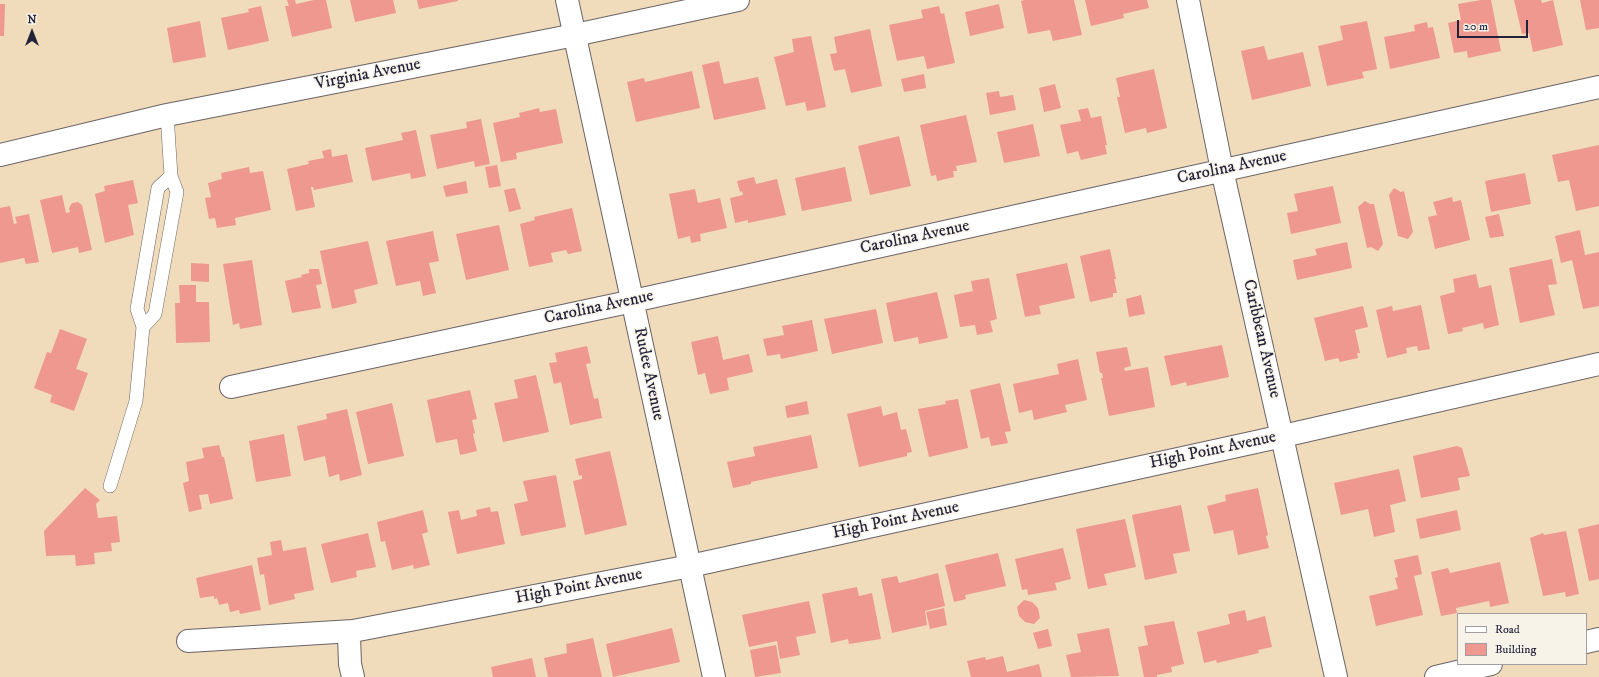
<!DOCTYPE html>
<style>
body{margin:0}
#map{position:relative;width:1599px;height:677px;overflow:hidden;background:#f0dcba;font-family:"IM FELL DW Pica",serif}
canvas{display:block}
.legend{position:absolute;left:1457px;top:613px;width:130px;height:52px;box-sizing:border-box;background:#f7f3e8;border:1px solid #a29fa3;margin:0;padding:5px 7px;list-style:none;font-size:12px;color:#22223b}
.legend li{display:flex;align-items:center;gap:8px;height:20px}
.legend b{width:20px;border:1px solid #a29fa3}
.north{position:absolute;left:12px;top:12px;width:40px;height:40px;-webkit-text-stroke:3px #f7f3e8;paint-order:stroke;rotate:0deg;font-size:11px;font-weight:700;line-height:16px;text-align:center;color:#22223b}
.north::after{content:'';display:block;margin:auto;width:14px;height:18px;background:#22223b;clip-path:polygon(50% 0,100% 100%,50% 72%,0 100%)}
.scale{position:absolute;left:1457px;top:20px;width:71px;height:18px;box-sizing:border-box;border:2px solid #22223b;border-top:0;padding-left:5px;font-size:12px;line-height:14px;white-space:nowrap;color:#22223b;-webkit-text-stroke:3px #f7f3e8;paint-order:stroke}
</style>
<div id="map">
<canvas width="1599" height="677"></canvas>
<ul class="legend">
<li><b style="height:5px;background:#fff"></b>Road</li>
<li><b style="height:11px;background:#ee9890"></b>Building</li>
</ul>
<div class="north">N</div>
<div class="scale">20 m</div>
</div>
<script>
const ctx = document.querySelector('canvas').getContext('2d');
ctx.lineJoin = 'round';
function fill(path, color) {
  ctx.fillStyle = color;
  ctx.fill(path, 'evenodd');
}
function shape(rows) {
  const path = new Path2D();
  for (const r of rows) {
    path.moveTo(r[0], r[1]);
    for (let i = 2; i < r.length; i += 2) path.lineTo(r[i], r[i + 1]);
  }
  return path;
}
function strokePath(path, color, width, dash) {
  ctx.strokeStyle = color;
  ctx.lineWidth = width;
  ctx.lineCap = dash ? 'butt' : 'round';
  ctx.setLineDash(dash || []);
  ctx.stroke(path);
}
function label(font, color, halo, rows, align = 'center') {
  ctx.font = font + ' "IM FELL DW Pica",serif';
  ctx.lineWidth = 3;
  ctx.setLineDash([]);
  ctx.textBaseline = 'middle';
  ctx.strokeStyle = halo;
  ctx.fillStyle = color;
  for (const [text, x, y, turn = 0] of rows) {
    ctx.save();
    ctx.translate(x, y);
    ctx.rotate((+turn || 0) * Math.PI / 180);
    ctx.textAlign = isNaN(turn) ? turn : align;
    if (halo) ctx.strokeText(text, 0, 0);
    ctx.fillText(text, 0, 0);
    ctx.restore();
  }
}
fill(shape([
 [287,0,295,0,296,4,314,0,326,0,332,28,292,37,285,6,289,6],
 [350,0,393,0,396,13,355,22],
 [417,0,458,0,458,1,419,9],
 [1025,0,1074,0,1082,35,1053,41,1050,30,1028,34,1021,1],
 [1085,0,1147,0,1149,8,1123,14,1124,18,1091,26],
 [1481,0,1491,0,1501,51,1468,58,1467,51,1454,53,1448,23,1461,20,1458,4],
 [1514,0,1541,0,1542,3,1553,0,1563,45,1533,52,1529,33,1522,34],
 [1580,0,1599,0,1599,28,1586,30],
 [0,4,5,4,4,36,0,36],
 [999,4,1004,28,970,36,965,12],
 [261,6,269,41,228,50,221,18,249,12,248,9],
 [939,6,941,14,944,13,955,63,927,69,924,56,897,61,889,25,923,18,921,10],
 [200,21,206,57,173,63,167,28],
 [1367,21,1377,69,1362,72,1364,78,1327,86,1318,46,1343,40,1340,26],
 [1427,22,1428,28,1433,27,1440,58,1390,69,1384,37,1415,31,1414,25],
 [870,29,882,86,851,93,845,69,834,71,830,54,837,53,834,37],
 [811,36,826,107,807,111,805,102,786,106,774,57,794,52,792,39],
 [1264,46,1268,60,1303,52,1311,86,1252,100,1241,51],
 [719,61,724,84,758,77,766,109,714,120,702,65],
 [1154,69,1167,128,1147,133,1146,128,1125,133,1117,97,1120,97,1116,78],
 [692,71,700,108,636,122,627,82,644,78,645,82],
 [924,74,926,88,904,92,901,79],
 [1055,84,1061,108,1044,112,1039,88],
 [999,91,1000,97,1013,95,1016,110,990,115,986,93],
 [539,108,540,112,556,109,563,143,516,153,517,159,501,162,493,123,520,117,519,113],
 [1088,108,1091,118,1101,116,1107,145,1105,145,1107,154,1081,160,1078,151,1067,154,1060,125,1081,121,1078,110],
 [966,115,977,162,956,166,957,171,953,171,954,177,937,181,936,175,931,176,920,125],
 [481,119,490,164,475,167,474,161,437,169,430,135,467,128,466,122],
 [1033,124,1040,156,1004,163,997,132],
 [416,130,426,176,411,179,410,173,372,181,365,148,403,140,401,133],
 [899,136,911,186,870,195,858,146],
 [1599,145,1599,206,1576,211,1569,180,1558,182,1552,155],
 [331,149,332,157,347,154,353,182,314,190,313,187,311,187,315,207,296,211,287,169,309,164,308,161,324,158,322,151],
 [497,165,501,186,489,188,485,167],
 [249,167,250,173,263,171,271,210,235,218,236,225,217,228,215,218,209,219,205,198,211,197,208,183,222,179,221,173],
 [845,167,852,201,802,211,795,178],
 [1525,173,1531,204,1491,212,1485,181],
 [754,177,756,184,777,179,786,215,748,223,748,220,735,223,730,198,743,195,742,191,740,192,737,181],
 [133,180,138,203,128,205,134,235,105,243,95,194,105,191,104,186],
 [466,181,468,193,446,197,443,186],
 [1333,186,1341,223,1291,234,1287,213,1298,211,1294,194],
 [515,188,521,209,509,212,504,190],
 [1394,188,1401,192,1404,191,1413,232,1408,239,1398,236,1389,195],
 [695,189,698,203,720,198,727,228,700,234,701,241,691,243,690,236,678,239,669,194],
 [62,195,66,213,70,212,69,208,72,203,78,202,82,205,92,250,79,253,78,247,52,253,40,200],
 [1452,197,1453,202,1461,200,1470,240,1435,249,1428,217,1437,215,1433,202],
 [1365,201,1370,204,1374,204,1383,244,1378,251,1371,247,1367,248,1358,207],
 [10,206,14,224,17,223,15,217,29,214,39,262,26,264,24,258,0,263,0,208],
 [572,208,582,251,568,254,566,250,551,253,553,262,529,267,520,224,535,220,534,217],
 [1499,214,1504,236,1490,238,1485,217],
 [499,225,509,270,466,280,456,234],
 [1580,230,1585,255,1599,252,1599,306,1583,309,1572,260,1561,263,1555,236],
 [433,231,439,261,429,263,436,293,423,296,420,281,396,286,386,241],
 [368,241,378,284,354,290,357,303,332,309,320,251],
 [1347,242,1352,268,1297,280,1293,260,1317,255,1315,249],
 [1110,249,1116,279,1114,279,1117,293,1113,293,1113,297,1090,302,1080,256],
 [1552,259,1557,284,1548,285,1555,315,1520,323,1509,268],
 [252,260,262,325,240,329,239,323,233,325,223,264],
 [191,263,209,264,209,282,191,281],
 [1067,263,1075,298,1039,306,1041,314,1025,317,1016,274],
 [309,269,319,269,322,284,316,285,321,308,292,313,285,281,302,277,301,275,309,273],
 [1476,274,1479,288,1491,285,1499,325,1484,329,1483,323,1462,328,1463,331,1448,334,1440,296,1455,292,1453,279],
 [989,278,997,319,990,321,993,332,977,335,975,325,960,327,954,295,973,291,971,281],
 [179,285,196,285,196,302,209,302,210,342,176,343,175,303,180,303],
 [937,292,948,338,919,344,918,337,894,342,886,303],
 [1141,295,1145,314,1129,317,1126,299],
 [1421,305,1430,349,1418,351,1417,346,1406,348,1407,353,1387,358,1376,310,1392,306,1393,311],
 [1363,306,1368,327,1355,330,1360,353,1357,353,1358,358,1340,362,1338,358,1325,361,1314,318],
 [876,309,883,343,832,354,824,319],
 [812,320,818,351,781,359,780,354,767,356,763,339,784,335,782,326],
 [60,329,87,339,76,369,88,373,74,411,50,402,52,395,34,388,47,352,51,353],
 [718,336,723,360,749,354,753,372,727,378,729,390,710,394,705,373,698,375,691,342],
 [1222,345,1229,377,1187,386,1186,382,1171,386,1164,356],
 [587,346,591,363,586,364,594,399,598,398,602,418,570,425,561,382,554,384,549,363,557,362,555,353],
 [1127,347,1131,366,1124,368,1125,371,1148,367,1155,407,1109,416,1101,378,1103,378,1102,373,1100,373,1096,352],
 [1078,359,1087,400,1065,405,1067,412,1034,420,1032,410,1019,413,1013,384,1059,374,1057,364],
 [536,375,549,432,503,442,494,403,518,398,514,380],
 [1000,383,1011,431,1005,432,1008,443,991,446,989,437,981,439,970,390],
 [470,390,477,419,472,420,475,433,473,434,477,451,460,455,457,439,436,443,427,400],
 [958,399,968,448,929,457,918,409,946,404,945,401],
 [807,401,809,414,787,418,785,406],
 [392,403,404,456,368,464,356,412],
 [881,406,883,416,897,412,901,430,906,429,912,452,907,453,907,456,859,467,847,414],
 [347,409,362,475,340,481,339,474,329,477,325,456,304,461,297,426,327,419,326,414],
 [284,434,291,476,256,482,249,441],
 [811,435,818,468,751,482,751,484,733,488,727,462,755,456,753,447],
 [219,445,222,457,224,457,233,499,210,504,208,494,199,495,202,509,189,512,183,483,189,481,186,462,204,458,202,448],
 [1457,446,1462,448,1470,476,1458,478,1460,490,1421,498,1413,456],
 [610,451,627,525,585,535,573,481,582,479,582,475,579,476,575,459],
 [1399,469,1406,501,1390,505,1395,532,1374,537,1368,509,1341,515,1334,483],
 [556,475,566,527,521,536,514,504,528,501,523,481],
 [85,488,100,500,96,504,98,518,117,516,120,542,111,543,112,551,94,553,95,564,76,566,75,555,46,556,44,531],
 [1258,488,1268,535,1266,536,1269,548,1238,555,1233,530,1214,534,1207,506,1226,501,1225,495],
 [1181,505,1190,551,1173,554,1177,573,1145,580,1132,515],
 [490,507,491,512,498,511,505,544,457,554,448,512,459,510,461,520,477,516,476,510],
 [423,510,428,532,422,534,430,565,414,569,413,565,392,570,385,541,381,542,377,522],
 [1457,510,1461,530,1420,539,1416,519],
 [1125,519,1136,567,1104,574,1107,585,1088,589,1076,529],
 [1599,524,1599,579,1589,581,1578,529],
 [1566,531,1579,594,1566,597,1565,592,1543,596,1530,538,1543,533,1544,535],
 [368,533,376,567,356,571,357,577,331,583,321,544],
 [281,540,283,551,306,547,314,590,294,594,295,599,269,605,264,574,260,575,257,558,272,555,270,542],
 [1063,548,1071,579,1055,583,1057,590,1028,595,1027,589,1022,590,1015,559],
 [998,553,1006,586,965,595,966,599,954,602,945,565],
 [1418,555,1422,574,1414,576,1423,615,1376,626,1369,596,1398,589,1395,578,1398,577,1394,560],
 [1500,562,1509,603,1490,607,1489,601,1456,608,1457,613,1441,616,1431,572,1448,568,1450,573],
 [252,565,261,610,240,614,239,610,230,612,228,603,219,605,217,598,214,599,214,596,200,598,196,578],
 [938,573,945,606,925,611,927,625,892,633,881,579,897,576,899,583],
 [857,587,859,596,872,593,881,639,849,644,848,639,831,643,822,594],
 [1024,600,1032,602,1038,608,1040,618,1034,624,1025,622,1019,616,1017,607],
 [809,601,816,633,796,637,800,655,780,659,777,641,749,647,742,615],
 [944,608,947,625,930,629,926,612],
 [1245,610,1247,621,1265,616,1272,647,1258,650,1259,653,1217,663,1216,660,1204,663,1197,632,1230,624,1228,614],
 [1174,621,1184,664,1171,667,1172,672,1157,675,1157,677,1144,677,1138,647,1148,645,1144,626],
 [672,628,680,662,613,677,606,644],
 [1109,628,1119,676,1071,677,1066,655,1081,652,1077,634],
 [1048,629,1052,646,1038,649,1033,633],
 [593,638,602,677,548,677,544,658,567,653,566,644],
 [776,645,781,673,755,677,750,650],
 [1003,656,1007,672,1039,664,1042,677,971,677,967,661,985,657,986,660],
 [532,658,536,677,493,677,491,667]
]), '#ee9890');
const lane = shape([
 [143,327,155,314,177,192,171,176,167,115],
 [110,486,136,401,143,327,137,309,158,188,171,176]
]);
const street = shape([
 [567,0,714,677],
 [1188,0,1222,170,1336,677],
 [0,155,167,115,575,35,738,0],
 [231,387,633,301,1599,87],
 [188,641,353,631,690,566,1283,436,1599,364],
 [1586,642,1599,639],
 [353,677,350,664,349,636,353,631],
 [1436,677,1491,664]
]);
strokePath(lane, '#6a6367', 14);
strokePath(street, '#6a6367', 24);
strokePath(lane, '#fff', 13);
strokePath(street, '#fff', 22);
label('17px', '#22223b', '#f7f3e8', [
 ["Virginia Avenue",368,75,-11],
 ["Carolina Avenue",1232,168,-12],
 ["Carolina Avenue",915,238,-12],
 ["Carolina Avenue",599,308,-12],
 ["Caribbean Avenue",1261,339,77],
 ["Rudee Avenue",648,374,78],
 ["High Point Avenue",1213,451,-12],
 ["High Point Avenue",896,521,-12],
 ["High Point Avenue",579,587,-11]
]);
</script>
